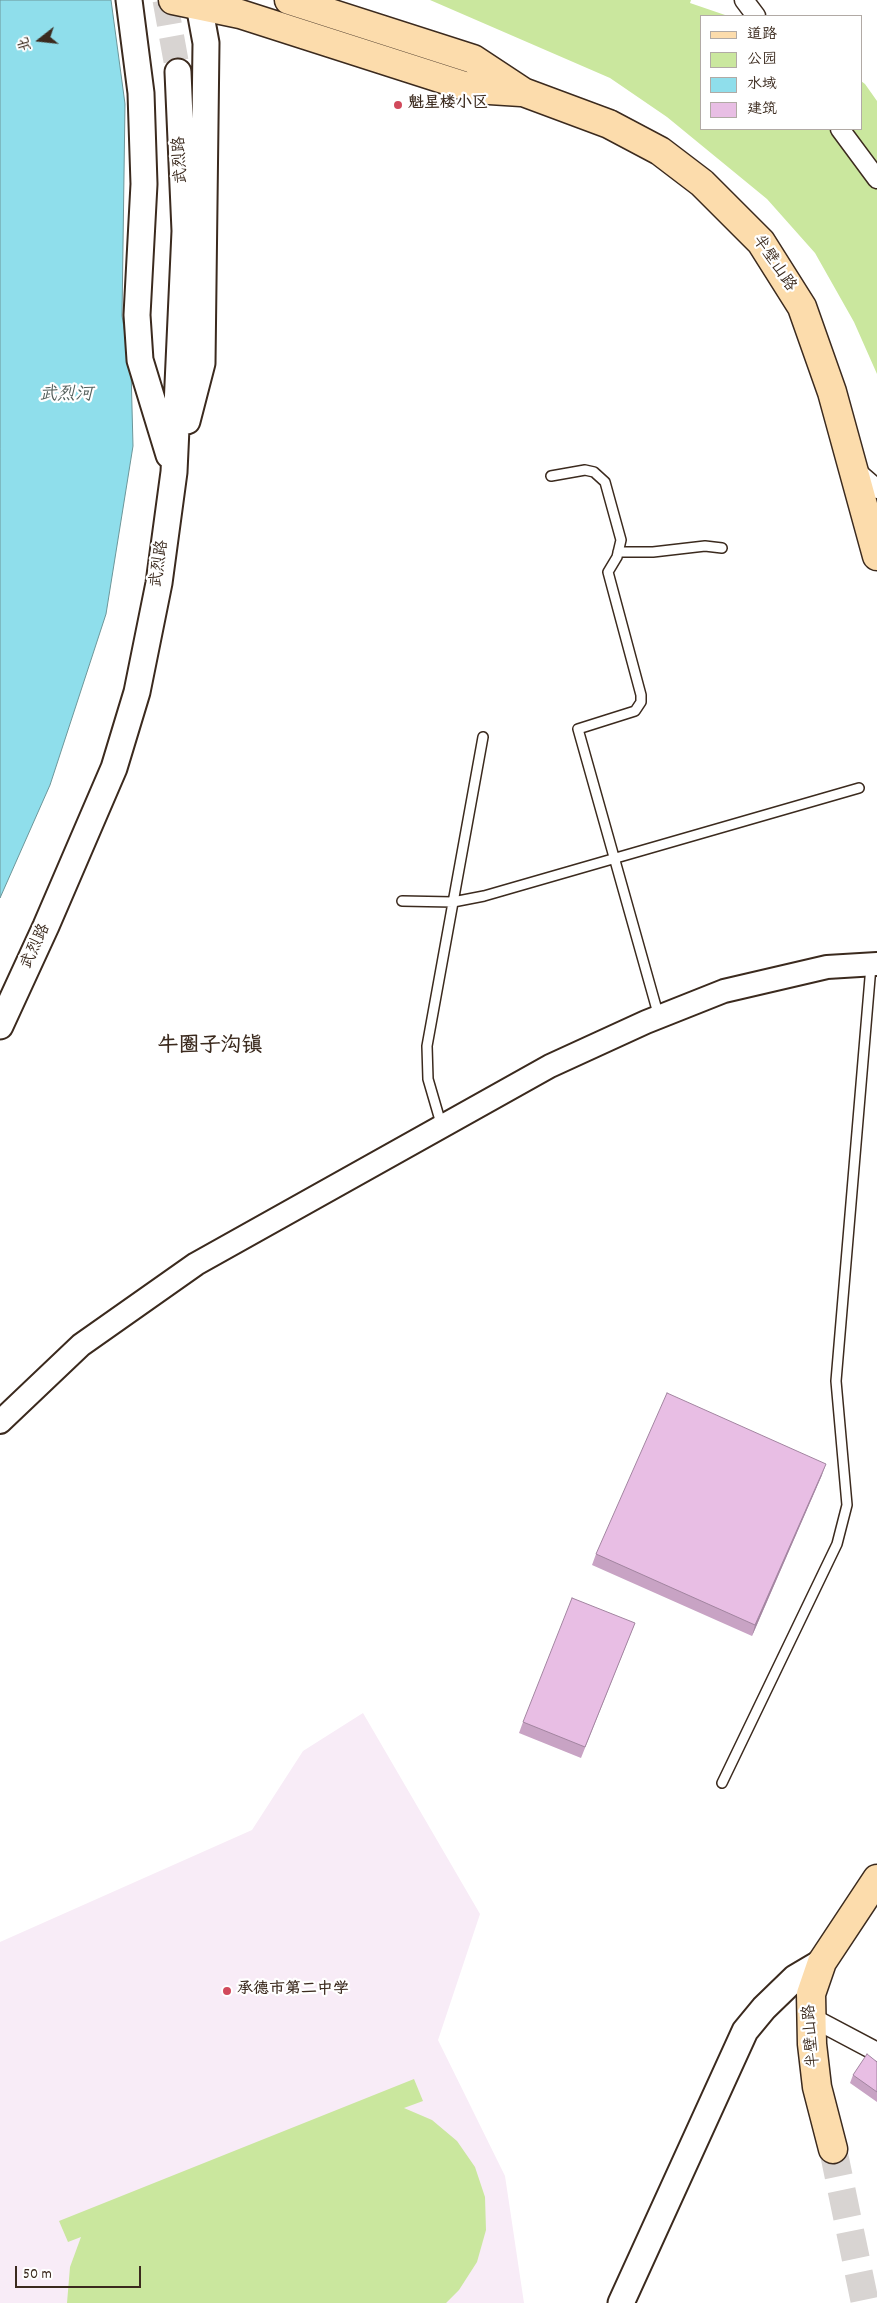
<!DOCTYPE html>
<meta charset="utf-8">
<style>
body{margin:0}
#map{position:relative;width:877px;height:2303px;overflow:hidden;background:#fff;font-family:Dekko,"LXGW WenKai TC",sans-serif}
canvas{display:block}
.legend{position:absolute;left:700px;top:15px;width:162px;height:115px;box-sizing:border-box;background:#fff;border:1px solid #b1aaa5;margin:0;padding:6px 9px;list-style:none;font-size:15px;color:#3b2a1e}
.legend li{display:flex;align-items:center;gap:10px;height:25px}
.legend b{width:25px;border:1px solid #b1aaa5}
.north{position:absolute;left:15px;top:15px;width:50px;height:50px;-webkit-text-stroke:4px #fff;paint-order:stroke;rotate:254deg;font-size:14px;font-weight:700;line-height:20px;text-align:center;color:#3b2a1e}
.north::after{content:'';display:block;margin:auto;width:18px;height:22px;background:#3b2a1e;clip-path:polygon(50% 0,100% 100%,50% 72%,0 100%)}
.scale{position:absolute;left:15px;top:2266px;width:126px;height:22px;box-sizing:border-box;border:2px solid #3b2a1e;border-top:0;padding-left:6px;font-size:15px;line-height:18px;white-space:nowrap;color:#3b2a1e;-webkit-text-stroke:4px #fff;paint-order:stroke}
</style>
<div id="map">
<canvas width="877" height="2303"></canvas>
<ul class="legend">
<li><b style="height:6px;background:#fcdcac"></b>道路</li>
<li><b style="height:14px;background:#cae79e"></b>公园</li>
<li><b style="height:14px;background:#8fdeeb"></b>水域</li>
<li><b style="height:14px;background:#e8bee4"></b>建筑</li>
</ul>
<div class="north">北</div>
<div class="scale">50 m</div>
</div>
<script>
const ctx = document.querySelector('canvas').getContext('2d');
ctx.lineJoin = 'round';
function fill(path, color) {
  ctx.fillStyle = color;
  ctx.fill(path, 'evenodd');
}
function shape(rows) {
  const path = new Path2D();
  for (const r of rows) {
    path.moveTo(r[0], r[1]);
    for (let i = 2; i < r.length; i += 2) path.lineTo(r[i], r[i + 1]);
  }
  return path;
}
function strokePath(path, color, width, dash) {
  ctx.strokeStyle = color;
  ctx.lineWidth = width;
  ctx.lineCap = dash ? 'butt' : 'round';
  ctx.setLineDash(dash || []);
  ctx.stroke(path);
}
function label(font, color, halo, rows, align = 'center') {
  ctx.font = font + ' Dekko,"LXGW WenKai TC",sans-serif';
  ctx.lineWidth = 4.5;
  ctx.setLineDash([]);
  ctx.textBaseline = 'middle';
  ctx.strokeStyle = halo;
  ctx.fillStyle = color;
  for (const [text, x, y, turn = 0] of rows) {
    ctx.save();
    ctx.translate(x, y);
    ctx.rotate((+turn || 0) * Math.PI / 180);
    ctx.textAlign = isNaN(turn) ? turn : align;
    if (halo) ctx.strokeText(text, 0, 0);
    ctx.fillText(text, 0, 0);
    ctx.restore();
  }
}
fill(shape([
 [363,1713,480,1914,438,2040,505,2176,524,2303,0,2303,0,1942,252,1830,303,1751]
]), '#f8ecf7');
fill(shape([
 [430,0,691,0,690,3,728,16,701,16,701,129,861,129,861,81,865,84,877,101,877,374,854,322,815,253,767,199,667,117,610,78],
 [414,2079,423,2101,404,2108,432,2120,457,2141,475,2167,485,2197,486,2230,477,2262,459,2290,446,2303,67,2303,70,2267,81,2237,68,2242,59,2221]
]), '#cae79e');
const water = shape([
 [0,0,111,0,125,104,122,316,131,369,133,446,106,614,50,785,0,898,0,0]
]);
fill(water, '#8fdeeb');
strokePath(water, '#6d9699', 1);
strokePath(shape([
 [165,0,178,72]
]), '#d8d4d2', 25, [25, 12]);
strokePath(shape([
 [833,2149,865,2303]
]), '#d8d4d2', 28, [28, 14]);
const service = shape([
 [551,476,585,470,594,472,605,482,621,540,617,557,608,572,641,695,641,702,635,711,578,729,659,1017],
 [618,552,653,552,705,546,722,548],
 [402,901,453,902,484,896,859,788],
 [442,1127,428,1079,427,1046,483,737],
 [722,1783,837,1544,847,1505,836,1381,871,966]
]);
const minor = shape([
 [744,0,756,16],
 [840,129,877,179],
 [854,469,877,489],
 [811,2017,877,2052]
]);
const tertiary = shape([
 [0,1422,81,1345,196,1264,550,1066,646,1022,724,991,827,967,877,964]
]);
const secondary = shape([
 [129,0,141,93,144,184,137,315,140,360,169,455],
 [187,421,202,363,206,43,199,5],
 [0,1026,46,926,114,768,137,692,159,583,174,472,185,231,178,72],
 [621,2303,745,2031,764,2008,795,1978,822,1962]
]);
const primary = shape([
 [173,0,240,14,474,89,521,92],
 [289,0,473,59,523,92,609,124,660,151,702,183,761,242,802,307,832,392,877,556],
 [833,2149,817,2087,812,2044,811,1994,822,1962,877,1879]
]);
strokePath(service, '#3b2a1e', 12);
strokePath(minor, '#3b2a1e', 21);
strokePath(tertiary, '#3b2a1e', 26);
strokePath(secondary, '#3b2a1e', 29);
strokePath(primary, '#3b2a1e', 31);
strokePath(service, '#fff', 9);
strokePath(minor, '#fff', 18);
strokePath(tertiary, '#fff', 22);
strokePath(secondary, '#fff', 25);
strokePath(primary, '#fcdcac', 28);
fill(shape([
 [822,1475,752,1636,592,1565,596,1554],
 [635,1623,581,1758,519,1733,523,1722],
 [877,2062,877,2102,850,2083,853,2075]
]), '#c8a3c4');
fill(shape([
 [826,1464,822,1475,752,1636,755,1625]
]), '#a285a0');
const building = shape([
 [667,1393,826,1464,755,1625,596,1554,667,1393],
 [572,1598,635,1623,585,1747,523,1722,572,1598],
 [867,2054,877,2062,877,2092,853,2075,867,2054]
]);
fill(building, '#e8bee4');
strokePath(building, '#a285a0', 1);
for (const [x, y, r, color] of [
 [398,105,5,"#d1495b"],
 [227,1991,5,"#d1495b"]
]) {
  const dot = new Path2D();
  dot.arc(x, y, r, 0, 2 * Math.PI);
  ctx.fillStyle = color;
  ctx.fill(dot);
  strokePath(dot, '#fff', 2);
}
label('bold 16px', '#3b2a1e', '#fff', [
 ["魁星楼小区",408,105],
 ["承德市第二中学",237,1991]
], 'left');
label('16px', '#3b2a1e', '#fff', [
 ["武烈路",182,160,-93],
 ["半壁山路",773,264,56],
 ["武烈路",161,564,-82],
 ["武烈路",37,947,-65],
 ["半壁山路",813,2036,-94]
]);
label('italic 18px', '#54605c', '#fff', [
 ["武烈河",66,397]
]);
label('bold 21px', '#3b2a1e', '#fff', [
 ["牛圈子沟镇",210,1048]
]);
</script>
